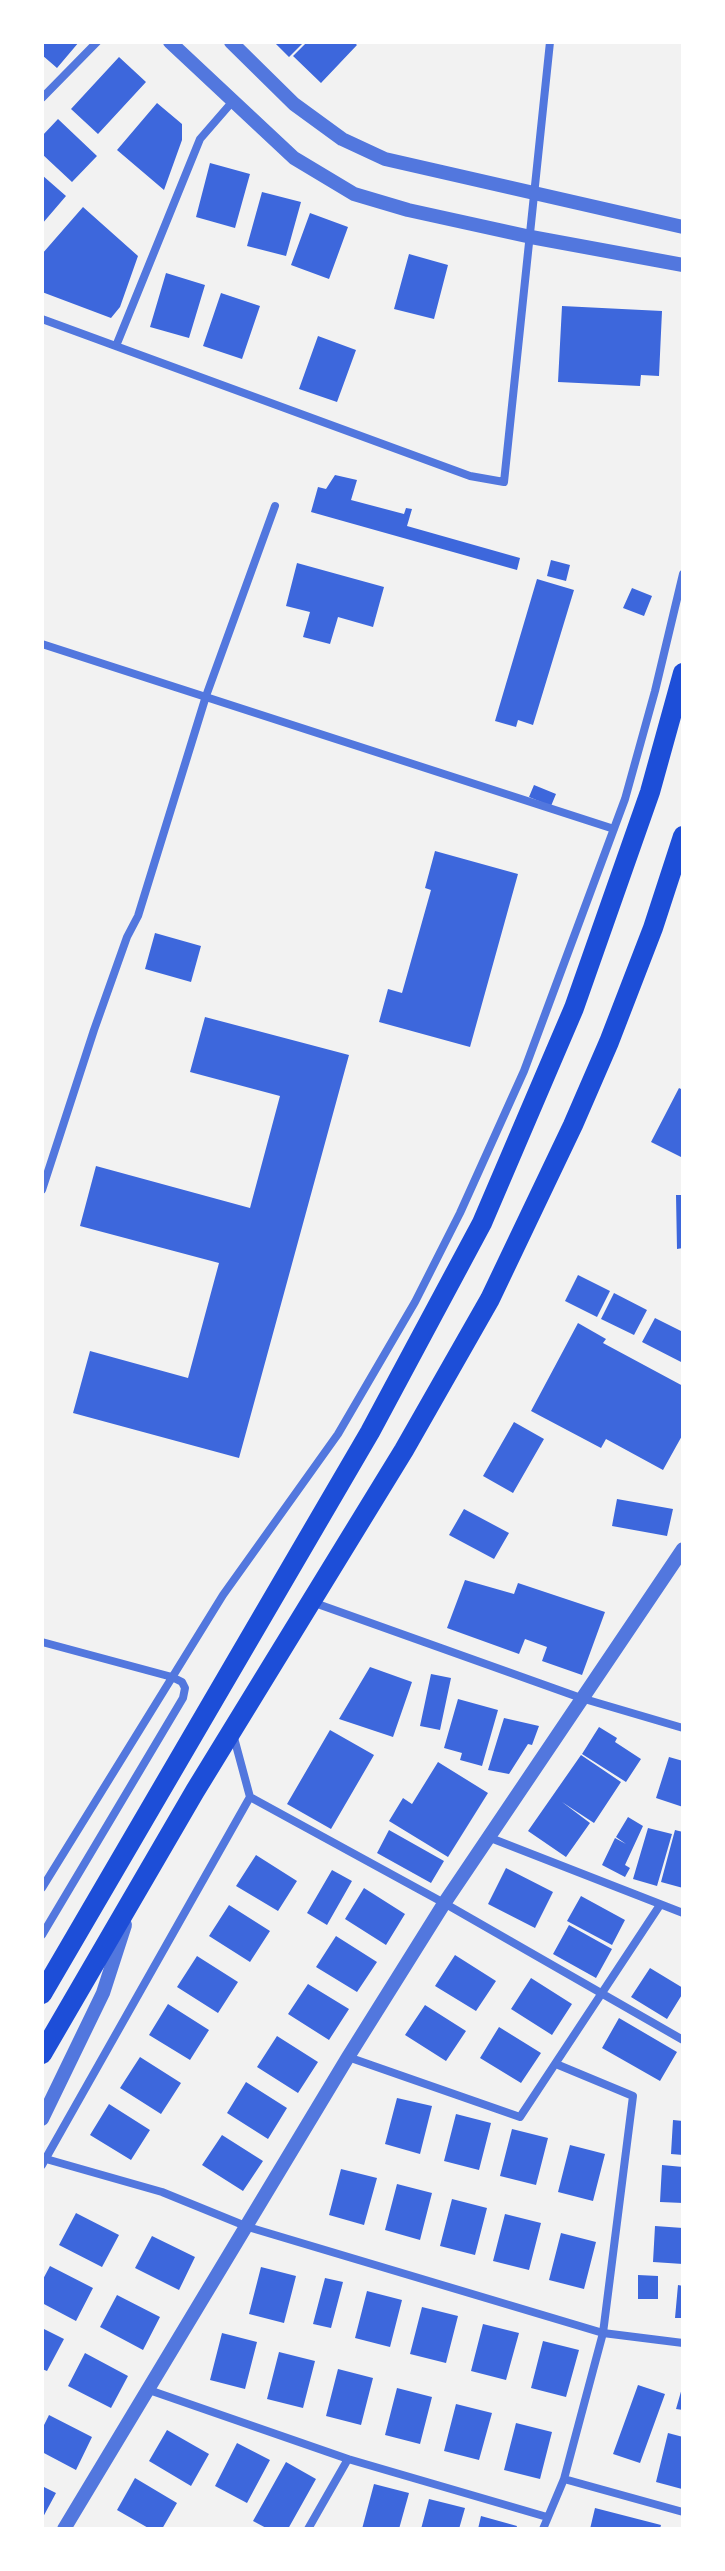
<!DOCTYPE html>
<style>
body{margin:0}
#map{position:relative;width:725px;height:2571px;overflow:hidden;background:#f2f2f2;font-family:"Work Sans",sans-serif}
canvas{display:block}
.frame{position:absolute;inset:0;border:44px solid #fff;pointer-events:none}
</style>
<div id="map">
<canvas width="725" height="2571"></canvas>
<div class="frame"></div>
</div>
<script>
const ctx = document.querySelector('canvas').getContext('2d');
ctx.lineJoin = 'round';
function fill(path, color) {
  ctx.fillStyle = color;
  ctx.fill(path, 'evenodd');
}
function shape(rows) {
  const path = new Path2D();
  for (const r of rows) {
    path.moveTo(r[0], r[1]);
    for (let i = 2; i < r.length; i += 2) path.lineTo(r[i], r[i + 1]);
  }
  return path;
}
function strokePath(path, color, width, dash) {
  ctx.strokeStyle = color;
  ctx.lineWidth = width;
  ctx.lineCap = dash ? 'butt' : 'round';
  ctx.setLineDash(dash || []);
  ctx.stroke(path);
}
fill(shape([
 [42,42,79,42,57,68,42,55],
 [274,42,304,42,289,57],
 [307,42,354,42,357,45,321,83,293,56],
 [119,57,146,82,98,134,71,109],
 [157,103,182,124,182,140,164,190,117,150],
 [58,119,97,156,72,182,42,154,42,136],
 [210,163,250,174,235,228,196,217],
 [42,175,66,196,42,224],
 [262,192,301,202,286,256,247,246],
 [83,207,138,256,120,307,111,318,42,292,42,254],
 [310,213,348,227,329,279,291,265],
 [409,254,448,265,434,319,394,309],
 [166,273,205,285,189,338,150,327],
 [221,293,260,306,242,359,203,346],
 [562,306,662,311,659,376,641,375,640,386,558,382],
 [318,336,356,350,337,402,299,389],
 [335,475,357,480,351,500,404,514,406,508,412,509,407,526,520,558,517,570,311,512,318,487,326,489],
 [551,560,570,565,566,581,547,576],
 [297,563,384,587,373,627,338,617,330,644,303,637,310,612,286,606],
 [537,579,574,590,533,725,518,720,516,727,495,721],
 [632,588,652,596,644,616,623,608],
 [534,785,556,794,551,806,529,797],
 [435,851,518,874,470,1047,379,1022,388,989,402,993,431,890,425,888],
 [155,933,201,946,191,982,145,969],
 [205,1017,349,1055,239,1458,73,1413,90,1351,188,1378,219,1263,80,1226,96,1166,250,1208,280,1096,190,1072],
 [679,1088,683,1090,683,1158,651,1142],
 [676,1195,683,1195,683,1248,677,1249],
 [578,1275,610,1291,597,1317,565,1301],
 [614,1293,647,1310,634,1335,601,1319],
 [655,1318,683,1332,683,1363,642,1342],
 [578,1323,606,1339,603,1343,683,1386,683,1434,663,1470,606,1439,601,1448,531,1411],
 [514,1422,544,1439,513,1493,483,1476],
 [617,1499,673,1509,667,1536,612,1526],
 [464,1509,509,1533,494,1559,449,1535],
 [465,1580,514,1594,518,1583,605,1612,582,1675,542,1661,547,1647,525,1639,519,1654,447,1628],
 [370,1667,412,1682,393,1737,339,1719],
 [431,1674,451,1678,440,1730,420,1726],
 [458,1699,498,1710,482,1766,460,1760,462,1753,444,1748],
 [504,1718,539,1726,532,1745,528,1744,509,1774,488,1770],
 [599,1727,617,1738,615,1742,641,1759,626,1782,582,1754],
 [330,1730,374,1755,331,1829,287,1804],
 [581,1755,621,1782,594,1823,562,1802,590,1823,566,1857,528,1831],
 [669,1757,683,1761,683,1807,656,1798],
 [438,1762,488,1793,448,1857,389,1821,403,1798,412,1804],
 [628,1817,643,1826,625,1865,630,1868,625,1877,602,1865,615,1838,626,1844,616,1837],
 [648,1828,672,1834,657,1886,633,1879],
 [389,1830,444,1861,431,1883,377,1853],
 [675,1830,683,1832,683,1888,661,1882],
 [256,1855,297,1881,278,1911,236,1886],
 [506,1868,553,1892,535,1928,488,1904],
 [332,1870,352,1881,327,1925,307,1913],
 [364,1888,405,1914,386,1945,345,1919],
 [581,1896,625,1920,612,1945,567,1921],
 [229,1905,270,1931,250,1962,209,1936],
 [569,1925,612,1949,596,1978,553,1954],
 [336,1936,377,1962,357,1992,316,1967],
 [455,1955,496,1981,476,2011,435,1986],
 [197,1956,238,1982,218,2013,177,1987],
 [650,1968,683,1988,683,1993,667,2019,631,1997],
 [531,1978,572,2004,552,2035,511,2009],
 [308,1984,349,2009,329,2040,288,2014],
 [168,2004,209,2030,190,2060,149,2035],
 [425,2005,466,2031,446,2061,405,2035],
 [619,2018,677,2052,660,2081,602,2048],
 [499,2027,541,2053,521,2083,480,2058],
 [277,2036,318,2062,298,2093,257,2067],
 [140,2057,181,2083,161,2114,120,2088],
 [246,2082,287,2108,268,2139,227,2113],
 [397,2098,432,2106,420,2154,385,2144],
 [109,2104,150,2130,131,2160,90,2135],
 [456,2114,491,2123,479,2170,444,2161],
 [673,2120,683,2121,683,2155,671,2154],
 [512,2129,548,2138,536,2185,500,2176],
 [222,2135,263,2161,243,2191,202,2165],
 [570,2145,605,2154,593,2201,558,2192],
 [662,2165,683,2167,683,2203,660,2202],
 [341,2169,377,2178,364,2225,329,2215],
 [397,2184,432,2193,420,2240,385,2230],
 [452,2199,487,2208,475,2255,440,2246],
 [76,2213,119,2235,102,2267,59,2245],
 [505,2214,541,2223,529,2270,493,2261],
 [655,2226,683,2228,683,2264,653,2262],
 [561,2233,596,2242,584,2289,549,2280],
 [152,2236,195,2257,179,2290,135,2268],
 [50,2266,93,2288,76,2321,42,2303,42,2281],
 [261,2267,296,2276,284,2323,249,2314],
 [638,2275,658,2276,658,2299,638,2299],
 [325,2278,343,2282,331,2328,313,2324],
 [678,2285,683,2286,683,2318,675,2318],
 [367,2291,402,2300,390,2347,355,2338],
 [117,2295,160,2317,143,2350,100,2327],
 [422,2307,458,2316,446,2363,410,2354],
 [483,2324,519,2333,506,2380,471,2371],
 [42,2328,64,2339,47,2371,42,2369],
 [222,2333,257,2342,245,2389,210,2380],
 [543,2341,579,2350,566,2397,531,2388],
 [279,2352,315,2361,303,2408,267,2399],
 [85,2353,128,2376,111,2408,68,2386],
 [338,2369,373,2378,361,2425,326,2416],
 [638,2385,665,2394,640,2463,613,2454],
 [397,2388,432,2397,420,2444,385,2435],
 [682,2388,683,2388,683,2410,676,2409],
 [456,2404,492,2413,479,2460,444,2451],
 [49,2415,92,2437,76,2470,42,2452,42,2429],
 [516,2423,552,2432,540,2479,504,2470],
 [167,2430,209,2454,191,2486,149,2461],
 [668,2433,683,2437,682,2489,656,2482],
 [237,2443,270,2460,247,2503,215,2486],
 [286,2462,316,2479,288,2529,268,2529,253,2521],
 [135,2478,177,2503,162,2529,150,2529,117,2510],
 [374,2484,409,2493,399,2529,362,2529],
 [42,2486,56,2493,42,2519],
 [429,2499,465,2508,459,2529,421,2529],
 [595,2508,661,2525,660,2529,590,2529],
 [481,2516,517,2526,516,2529,478,2529]
]), '#3d67dc');
strokePath(shape([
 [42,98,97,42],
 [42,319,470,476,504,482,550,42],
 [116,346,200,139,233,101],
 [42,644,614,829],
 [42,1190,94,1030,127,937,138,916,206,696,275,506],
 [312,1602,581,1698,683,1728],
 [42,1642,172,1677,182,1682,185,1688,183,1698,42,1935],
 [250,1797,444,1903,683,2040],
 [488,1837,683,1913],
 [42,1888,223,1595,338,1434,415,1302,460,1213,524,1071,625,799,655,691,683,574],
 [348,2057,520,2117,660,1905],
 [46,2159,162,2192,248,2227,603,2333,683,2343],
 [42,2165,250,1797,233,1734],
 [149,2390,348,2459,547,2517],
 [564,2479,683,2512],
 [308,2529,348,2459],
 [543,2529,564,2479,603,2333,633,2096,556,2064]
]), '#5277de', 8);
strokePath(shape([
 [170,42,294,158,354,194,408,210,531,237,683,265],
 [231,42,294,104,342,139,385,159,683,227],
 [42,2119,103,1993,125,1925],
 [64,2529,348,2057,445,1902,683,1549]
]), '#5277de', 14);
strokePath(shape([
 [42,1994,370,1432,482,1223,574,1008,650,792,683,673],
 [42,2054,195,1791,404,1450,490,1299,573,1125,609,1042,653,928,683,836]
]), '#1d4ed8', 20);
</script>
